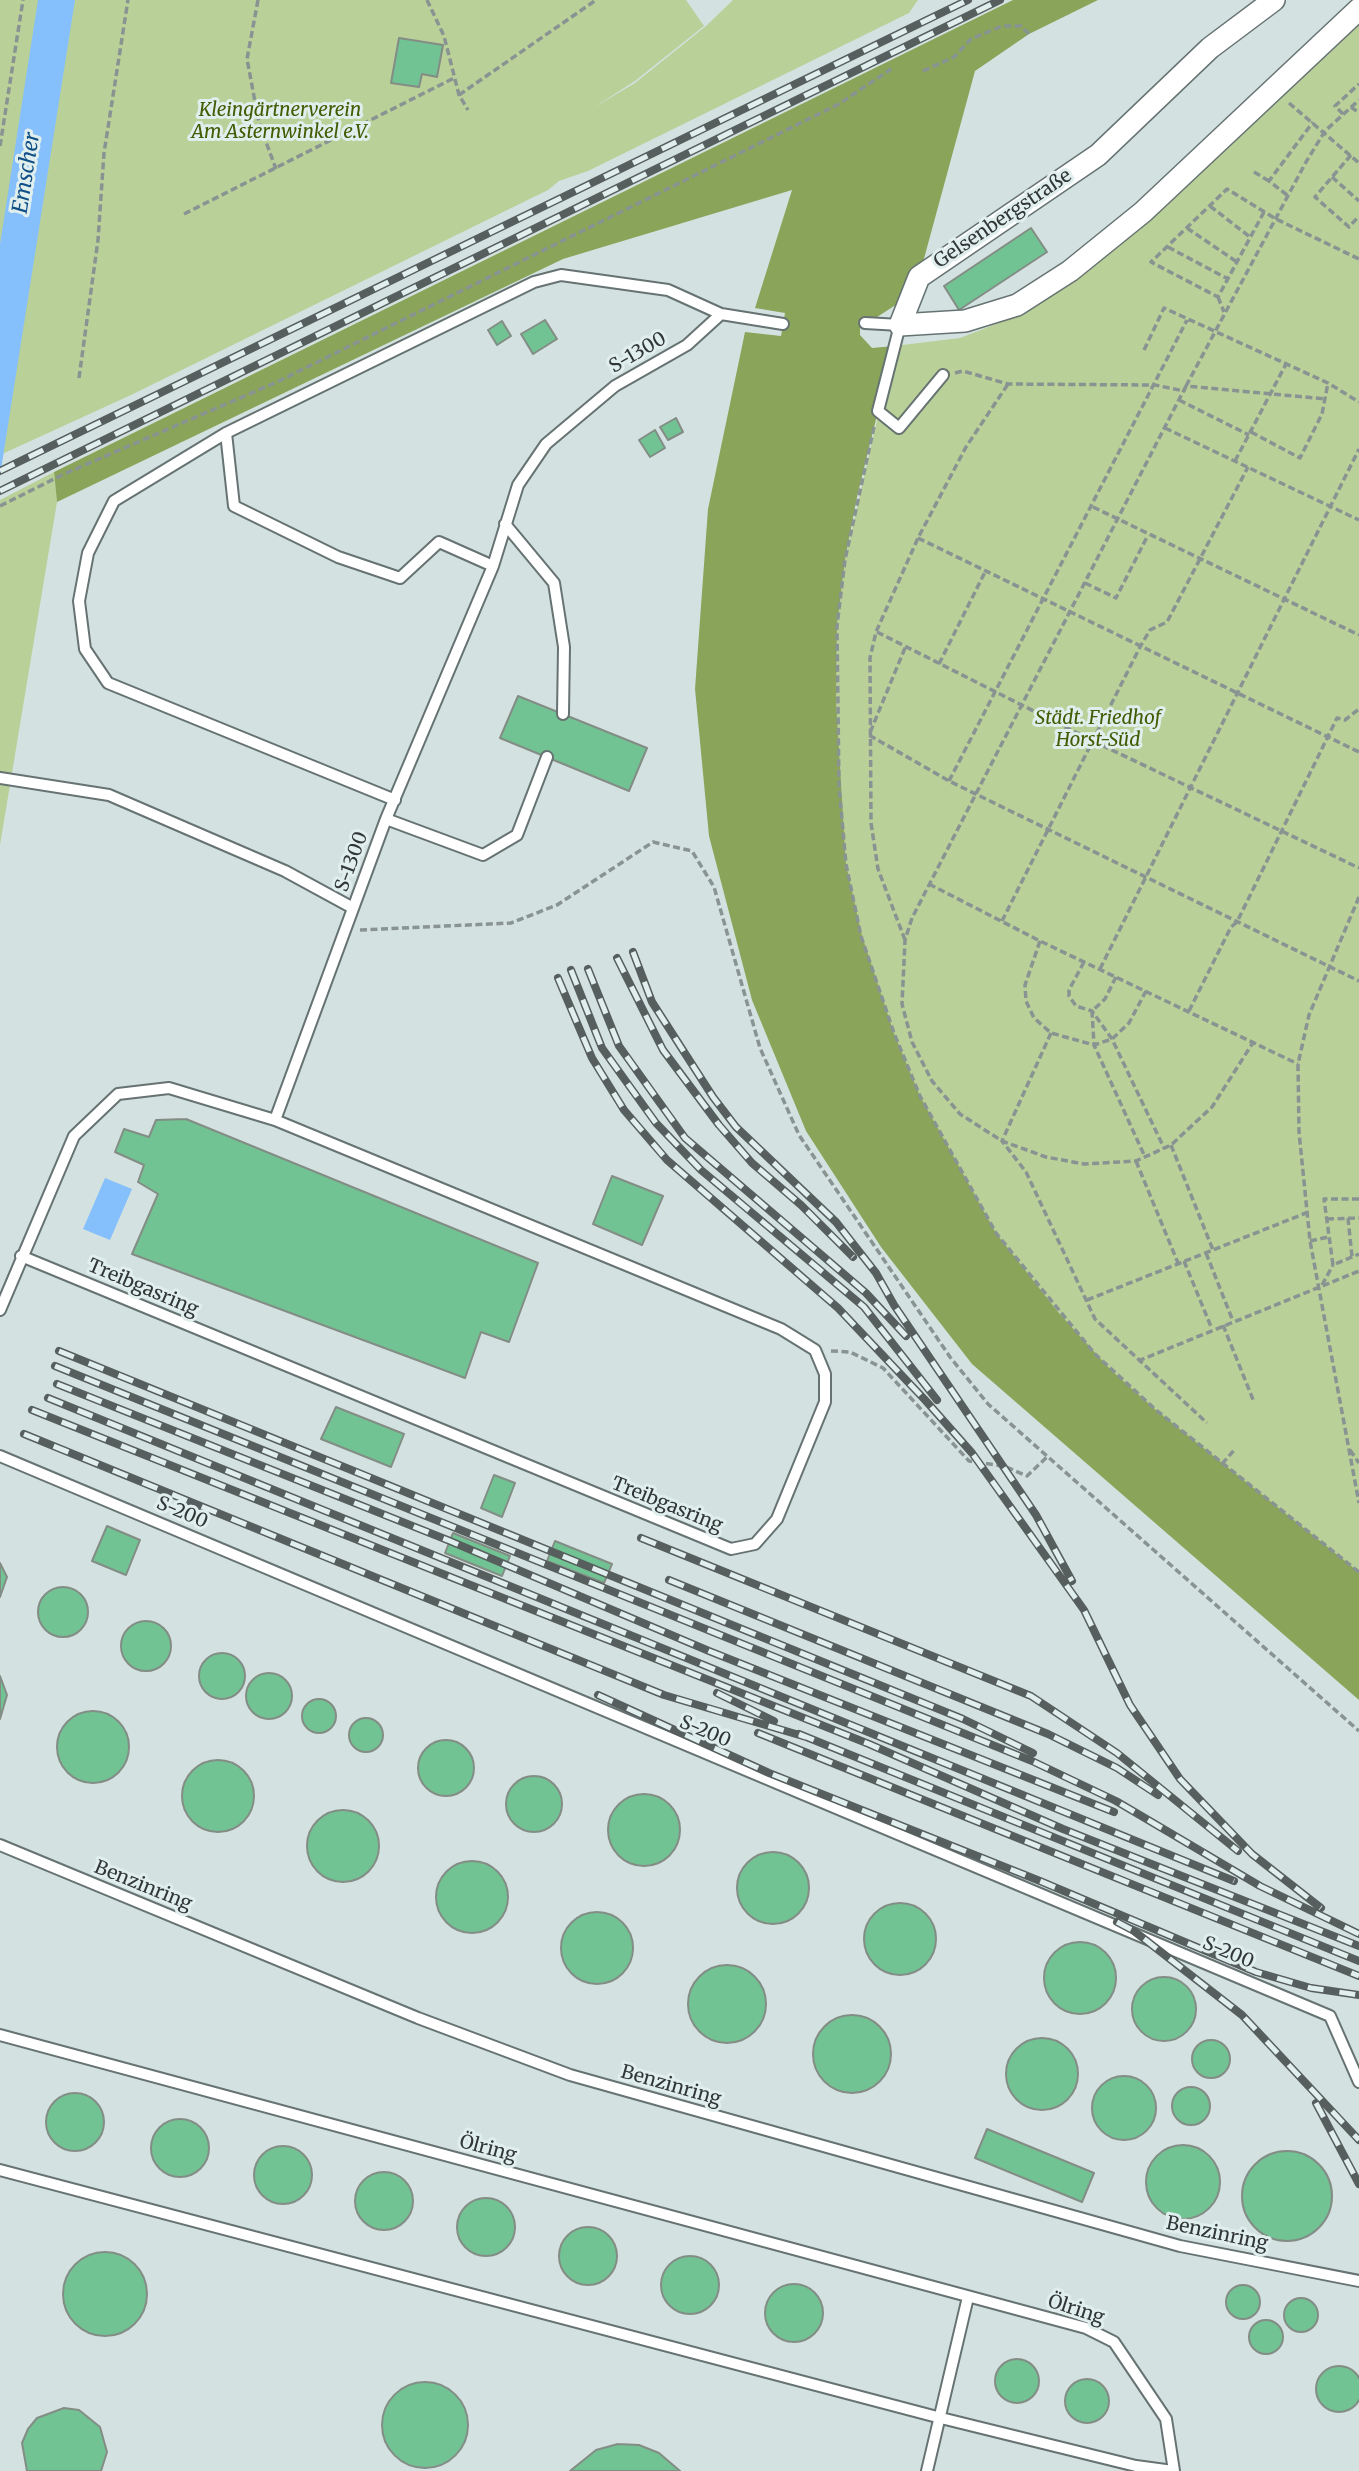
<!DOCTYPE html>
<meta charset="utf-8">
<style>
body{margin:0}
canvas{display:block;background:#d3e2e0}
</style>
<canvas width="1359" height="2471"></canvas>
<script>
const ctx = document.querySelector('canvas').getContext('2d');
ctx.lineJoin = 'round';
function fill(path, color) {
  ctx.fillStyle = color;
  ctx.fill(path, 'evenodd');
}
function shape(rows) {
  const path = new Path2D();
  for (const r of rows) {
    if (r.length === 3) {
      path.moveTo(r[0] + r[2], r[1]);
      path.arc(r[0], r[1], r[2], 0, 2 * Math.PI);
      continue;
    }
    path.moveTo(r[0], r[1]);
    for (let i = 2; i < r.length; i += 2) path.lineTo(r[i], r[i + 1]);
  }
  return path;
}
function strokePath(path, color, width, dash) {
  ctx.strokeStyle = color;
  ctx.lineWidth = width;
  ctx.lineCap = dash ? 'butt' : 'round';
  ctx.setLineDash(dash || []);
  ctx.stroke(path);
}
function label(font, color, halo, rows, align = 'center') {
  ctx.font = font + ' Merriweather,serif';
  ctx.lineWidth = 6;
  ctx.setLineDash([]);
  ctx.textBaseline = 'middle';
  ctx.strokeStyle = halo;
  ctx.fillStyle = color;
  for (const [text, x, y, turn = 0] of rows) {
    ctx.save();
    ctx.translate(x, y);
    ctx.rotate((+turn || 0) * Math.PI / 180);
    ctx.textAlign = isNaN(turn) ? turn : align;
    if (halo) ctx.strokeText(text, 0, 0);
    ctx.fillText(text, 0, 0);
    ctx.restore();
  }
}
fill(shape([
 [0,0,686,0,704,26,635,81,593,108,635,83,706,26,733,0,918,0,909,13,588,171,559,181,548,190,131,395,0,455],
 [1359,25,1359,1572,1156,1410,1111,1370,1058,1312,996,1233,920,1096,894,1033,861,936,846,864,836,700,837,626,845,560,894,346,960,338,1022,314,1106,255],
 [54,472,57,502,0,845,0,500]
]), '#bad099');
fill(shape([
 [1013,0,1098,0,1029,34,975,71,919,277,905,299,860,328,860,335,872,348,894,346,857,497,845,560,837,626,836,700,846,864,862,936,894,1033,920,1096,996,1233,1058,1312,1111,1370,1156,1410,1359,1572,1359,1700,972,1364,881,1247,806,1131,752,1000,709,836,695,689,708,509,745,332,781,336,785,313,755,308,792,190,563,259,57,502,54,472]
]), '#8aa55a');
fill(shape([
 [38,0,75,0,0,476,0,244],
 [105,1178,132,1189,110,1240,83,1229]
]), '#85c0fc');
const building = shape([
 [399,38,443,45,437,77,422,74,419,87,391,83,399,38],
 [1031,228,1047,252,959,310,944,286,1031,228],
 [545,320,557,339,533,354,521,334,545,320],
 [502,321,511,336,497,345,488,330,502,321],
 [676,418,683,432,668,440,660,427,676,418],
 [655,430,665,448,650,457,639,440,655,430],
 [518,696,647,748,629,791,500,738,518,696],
 [186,1119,538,1263,509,1342,481,1332,465,1378,132,1254,158,1194,138,1182,144,1165,115,1152,124,1129,149,1137,156,1120,186,1119],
 [612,1176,663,1196,642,1245,593,1224,612,1176],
 [336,1407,404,1434,391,1467,321,1439,336,1407],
 [494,1475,515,1483,502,1517,481,1508,494,1475],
 [107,1526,140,1540,126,1575,92,1561,107,1526],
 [453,1533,510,1556,502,1576,445,1553,453,1533],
 [555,1541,612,1564,604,1583,547,1561,555,1541],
 [0,1563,7,1577,0,1597,0,1563],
 [63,1612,25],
 [146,1646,25],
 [222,1676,23],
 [269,1696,23],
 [0,1676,7,1695,0,1719,0,1676],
 [319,1716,17],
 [93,1747,36],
 [366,1735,17],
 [446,1768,28],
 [218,1796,36],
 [534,1804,28],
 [644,1830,36],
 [343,1846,36],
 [773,1888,36],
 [472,1897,36],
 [900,1939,36],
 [597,1948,36],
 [1080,1978,36],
 [727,2004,39],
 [1164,2009,32],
 [852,2054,39],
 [1042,2074,36],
 [1211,2059,19],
 [1124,2108,32],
 [1191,2106,19],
 [75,2122,29],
 [180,2148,29],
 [987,2129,1094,2173,1082,2202,975,2158,987,2129],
 [1183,2182,37],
 [283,2175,29],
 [1287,2196,45],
 [384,2201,29],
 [486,2227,29],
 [588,2256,29],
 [105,2294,42],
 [690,2285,29],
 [794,2313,29],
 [1243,2302,17],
 [1301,2315,17],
 [1266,2337,17],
 [1017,2381,22],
 [1339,2389,23],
 [1087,2401,22],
 [425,2425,43],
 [64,2408,79,2410,100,2427,107,2452,101,2471,27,2471,22,2443,28,2429,37,2418,64,2408],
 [618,2444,639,2445,659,2453,680,2471,570,2471,596,2450,618,2444]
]);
fill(building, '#72c393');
strokePath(building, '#838d86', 2);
const service = shape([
 [865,323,900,325,878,411,899,428,943,375],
 [226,433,234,506,338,557,400,578,439,542,493,566],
 [505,524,554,583,564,647,563,714],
 [0,778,109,795,285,871,353,908],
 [395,800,108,683,85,649,79,601,88,553,114,501,226,433,534,282,561,275,668,290,721,314,783,324],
 [386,819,483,855,517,835,547,757],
 [21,1256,731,1549,755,1544,777,1519,825,1402,825,1374,815,1350,781,1329,275,1120],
 [0,1310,74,1136,118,1094,169,1088,275,1120,386,819,493,566,518,485,546,444,615,386,687,345,721,314],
 [0,1456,1330,2016,1359,2082],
 [0,1845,418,2018,570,2075,1180,2246,1359,2281],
 [0,2035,1086,2328,1114,2342,1166,2419,1174,2471],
 [0,2170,941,2418,1136,2466,1173,2471],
 [927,2471,968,2297]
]);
const minor = shape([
 [1274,0,1210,48,1098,155,919,277,900,325,965,321,1017,305,1070,271,1143,212,1359,9]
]);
strokePath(service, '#667372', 14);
strokePath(minor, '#667372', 24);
strokePath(shape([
 [258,0,247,59,259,123,276,169],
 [427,0,444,36,459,95,468,110],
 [923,71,954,57,971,39,1002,26,1021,26,1029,34],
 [459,95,596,0],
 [1289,103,1359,163],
 [1351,107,1359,113],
 [1343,114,1335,106,1359,84],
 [0,146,23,0],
 [1351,155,1315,197,1349,227,1359,216],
 [1254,172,1269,181],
 [1332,177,1359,201],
 [1287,195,1269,181,1313,122],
 [1210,206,1250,237],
 [1264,212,1218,297,1151,262,1227,189,1276,219,1359,259],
 [184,214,456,77],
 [1187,228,1237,262],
 [1168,247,1228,279],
 [1218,297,1224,312],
 [1144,350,1164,308,1328,383,1359,402],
 [955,373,963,371,1008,384,1155,385,1184,391,1186,386,1326,399],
 [79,378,98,240,104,153,128,0],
 [1186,386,912,918,905,940,902,1004,912,1042,932,1081,960,1114,1002,1141,1046,1157,1084,1164,1136,1161,1171,1145,1212,1107,1254,1041],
 [1186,386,1306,162,1325,131,1359,100],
 [1179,400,1249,435],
 [874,427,845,560,837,626,839,786,846,864,861,936,894,1033,920,1096,996,1233,1095,1354,1156,1410,1359,1572],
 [1165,428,1359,520],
 [1251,432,1300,458,1322,414,1328,383],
 [1235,461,1286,364],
 [0,506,64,474,277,382,839,104,891,69],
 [1093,507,1359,635],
 [918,538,1359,752],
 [1085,583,1116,598,1148,535],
 [877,632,1093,741,1359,868],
 [905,648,869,735,949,781,1359,981],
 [939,664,985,572],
 [949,781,1187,320],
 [929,884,1040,941,1298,1064],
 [1359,897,1309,1015,1298,1064,1299,1132,1310,1241,1359,1503],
 [1002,921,1140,647,1150,630,1167,622,1248,467],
 [360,930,511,923,557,905,653,842,692,851,714,887,760,1048,799,1135,950,1357,988,1404,1359,1731],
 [905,940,878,869,871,823,870,658,876,632,918,538,966,447,1008,384],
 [1040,941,1025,985,1026,1001,1034,1018,1051,1033,1094,1045,1112,1039,1129,1023,1146,991],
 [1084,962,1069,990,1069,996,1076,1006,1092,1011,1112,1039,1164,1148],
 [1100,969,1359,449],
 [1116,977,1105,999,1092,1011,1094,1045,1145,1157],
 [1189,1011,1231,927,1237,922,1337,718,1345,720,1359,709],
 [1051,1033,1002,1141,1026,1172,1095,1319,1207,1423],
 [1171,1145,1213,1250],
 [1136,1161,1178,1263],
 [1359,1199,1324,1199,1333,1265,1359,1254],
 [1348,1218,1352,1257],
 [1327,1219,1359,1218],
 [1310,1241,1328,1237],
 [1206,1253,1233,1321],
 [1184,1261,1212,1329],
 [1322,1285,1333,1265],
 [1087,1300,1306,1213],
 [1223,1325,1254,1402],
 [831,1351,850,1352,883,1368,969,1461,1004,1466,1027,1476,1048,1456],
 [1138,1361,1359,1271],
 [1350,1450,1359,1463],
 [1222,1464,1235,1449]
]), '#889392', 3.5, [7, 3.5]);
strokePath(service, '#fff', 10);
strokePath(minor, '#fff', 21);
const rail = shape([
 [0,471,968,0],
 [0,491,1000,0],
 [633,952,652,1002,713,1097,736,1127,836,1222,876,1273,894,1305,1036,1515,1072,1581],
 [617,958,663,1050,719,1125,752,1163,801,1205,853,1257],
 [588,969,619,1046,685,1138,866,1293,906,1336],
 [571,970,602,1048,656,1123,701,1170,864,1307,937,1400],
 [558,978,592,1058,624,1110,667,1160,838,1308,926,1401,972,1453,1084,1610,1130,1705,1180,1779,1252,1854,1321,1908],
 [59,1351,963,1719,1033,1753],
 [55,1366,1032,1761,1116,1801,1260,1886,1359,1934],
 [57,1384,450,1541,709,1651,1114,1812],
 [48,1398,1234,1881],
 [32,1410,869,1744,1063,1829,1359,1946],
 [24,1434,664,1695,806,1737],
 [641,1538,1031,1696,1117,1753,1238,1851],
 [669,1580,1048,1734,1117,1768,1158,1795],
 [717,1693,774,1721],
 [598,1695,769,1773,1040,1881,1256,1972,1311,1988,1359,1995],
 [758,1733,1359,1976],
 [799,1734,1359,1961],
 [1117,1922,1134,1931,1242,2015,1359,2140],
 [1316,2103,1359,2184]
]);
strokePath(rail, '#575f5e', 8);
strokePath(rail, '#e0efed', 5, [16]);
label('italic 19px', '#435b03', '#e0efed', [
 ["Kleingärtnerverein",280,111],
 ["Am Asternwinkel e.V.",280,133],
 ["Städt. Friedhof",1098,719],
 ["Horst-Süd",1098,741]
]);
label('19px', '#313736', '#e0efed', [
 ["Gelsenbergstraße",1003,219,-34],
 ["S-1300",638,353,-30],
 ["S-1300",352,862,-70],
 ["Treibgasring",143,1288,23],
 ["Treibgasring",667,1505,22],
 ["S-200",182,1513,23],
 ["S-200",705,1732,23],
 ["Benzinring",143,1886,22],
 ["S-200",1228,1953,23],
 ["Benzinring",671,2086,16],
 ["Ölring",488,2149,15],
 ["Benzinring",1217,2234,12],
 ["Ölring",1076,2310,18]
]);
label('italic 21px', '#104f86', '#e0efed', [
 ["Emscher",27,173,-81]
]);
</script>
